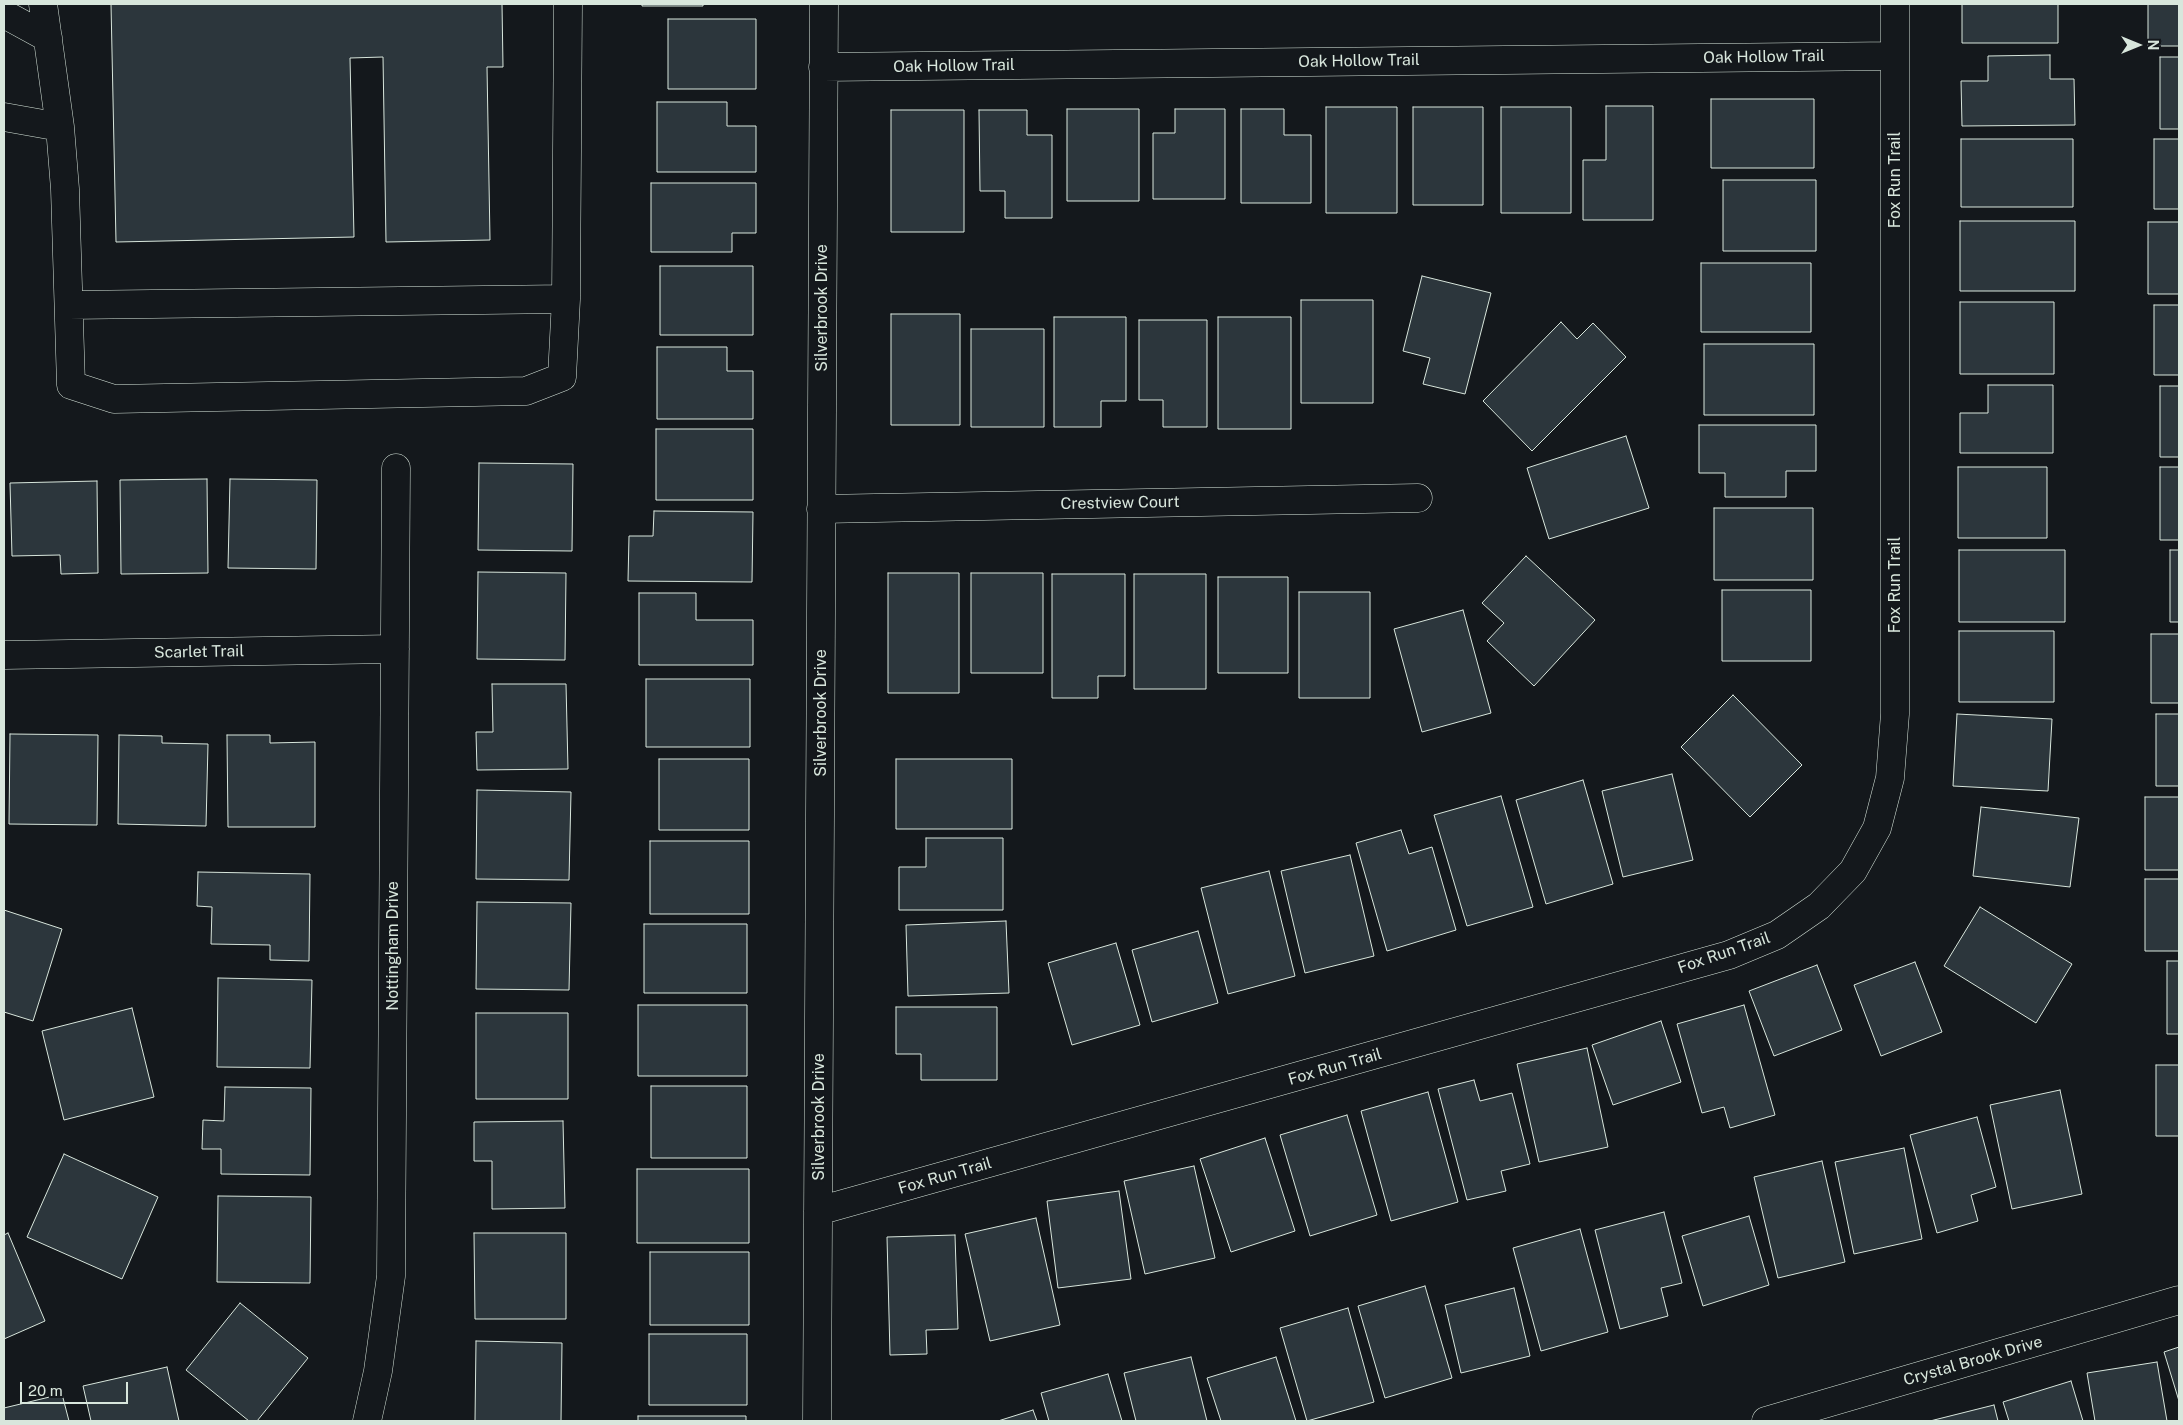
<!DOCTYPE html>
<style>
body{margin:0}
#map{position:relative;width:2183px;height:1425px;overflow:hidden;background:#14181c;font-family:"Public Sans",sans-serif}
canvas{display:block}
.frame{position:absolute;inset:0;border:5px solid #d8e6dc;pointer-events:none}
.north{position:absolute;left:2113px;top:20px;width:50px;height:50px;-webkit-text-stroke:4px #14181c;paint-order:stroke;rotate:90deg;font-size:14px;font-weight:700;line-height:20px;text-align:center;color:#d8e6dc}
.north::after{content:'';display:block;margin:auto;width:18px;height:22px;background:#d8e6dc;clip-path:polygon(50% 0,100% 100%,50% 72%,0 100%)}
.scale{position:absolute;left:20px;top:1382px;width:108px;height:22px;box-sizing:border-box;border:2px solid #d8e6dc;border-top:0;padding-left:6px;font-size:15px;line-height:18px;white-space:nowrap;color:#d8e6dc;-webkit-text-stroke:4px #14181c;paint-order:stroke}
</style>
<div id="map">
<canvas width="2183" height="1425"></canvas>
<div class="frame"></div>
<div class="north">N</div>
<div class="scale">20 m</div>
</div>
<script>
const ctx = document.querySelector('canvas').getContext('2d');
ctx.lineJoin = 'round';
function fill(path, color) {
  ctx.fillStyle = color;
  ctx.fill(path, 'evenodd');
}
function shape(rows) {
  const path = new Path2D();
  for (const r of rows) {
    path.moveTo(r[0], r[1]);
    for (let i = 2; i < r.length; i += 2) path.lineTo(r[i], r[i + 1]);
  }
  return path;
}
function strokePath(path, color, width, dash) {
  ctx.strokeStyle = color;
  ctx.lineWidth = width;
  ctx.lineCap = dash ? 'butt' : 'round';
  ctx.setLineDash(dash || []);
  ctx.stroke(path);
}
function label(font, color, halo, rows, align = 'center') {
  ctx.font = font + ' "Public Sans",sans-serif';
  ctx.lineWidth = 4;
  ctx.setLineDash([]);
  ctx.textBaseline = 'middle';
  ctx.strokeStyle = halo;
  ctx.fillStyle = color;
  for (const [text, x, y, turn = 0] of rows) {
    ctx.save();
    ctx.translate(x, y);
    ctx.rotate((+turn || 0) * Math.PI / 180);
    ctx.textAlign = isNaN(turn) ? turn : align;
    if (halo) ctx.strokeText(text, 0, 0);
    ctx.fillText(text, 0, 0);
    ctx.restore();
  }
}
const building = shape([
 [111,4,502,4,503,67,487,67,490,240,386,242,383,57,350,58,354,237,116,242,111,4],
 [642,4,703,4,703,6,642,6,642,4],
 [1962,4,2058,4,2058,43,1962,43,1962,4],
 [2148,4,2179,4,2179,46,2148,46,2148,4],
 [668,19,756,19,756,89,668,89,668,19],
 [2050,55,2050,79,2074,79,2075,125,1962,126,1961,81,1988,81,1988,56,2050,55],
 [2160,57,2179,57,2179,129,2160,129,2160,57],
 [1711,99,1814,99,1814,168,1711,168,1711,99],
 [657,102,727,102,727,126,756,126,756,172,657,172,657,102],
 [1606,106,1653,106,1653,220,1583,220,1583,160,1606,160,1606,106],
 [1326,107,1397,107,1397,213,1326,213,1326,107],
 [1413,107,1483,107,1483,205,1413,205,1413,107],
 [1501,107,1571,107,1571,213,1501,213,1501,107],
 [1067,109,1139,109,1139,201,1067,201,1067,109],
 [1175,109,1225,109,1225,199,1153,199,1153,133,1175,133,1175,109],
 [1241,109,1284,109,1284,135,1311,135,1311,203,1241,203,1241,109],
 [891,110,964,110,964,232,891,232,891,110],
 [979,110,1027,110,1027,135,1052,135,1052,218,1005,218,1005,191,980,191,979,110],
 [1961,139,2073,139,2073,207,1961,207,1961,139],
 [2154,139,2179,139,2179,209,2154,209,2154,139],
 [1723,180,1816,180,1816,251,1723,251,1723,180],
 [651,183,756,183,756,233,732,233,732,252,651,252,651,183],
 [1960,221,2075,221,2075,291,1960,291,1960,221],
 [2148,222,2179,222,2179,294,2148,294,2148,222],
 [1701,263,1811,263,1811,332,1701,332,1701,263],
 [660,266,753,266,753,335,660,335,660,266],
 [1422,276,1491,293,1465,394,1423,384,1430,358,1403,351,1422,276],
 [1301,300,1373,300,1373,403,1301,403,1301,300],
 [1960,302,2054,302,2054,374,1960,374,1960,302],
 [2154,305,2179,305,2179,375,2154,375,2154,305],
 [891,314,960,314,960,425,891,425,891,314],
 [1054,317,1126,317,1126,401,1101,401,1101,427,1054,427,1054,317],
 [1218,317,1291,317,1291,429,1218,429,1218,317],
 [1139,320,1207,320,1207,427,1163,427,1163,400,1139,400,1139,320],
 [1561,322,1577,339,1593,323,1626,357,1532,451,1483,401,1561,322],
 [971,329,1044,329,1044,427,971,427,971,329],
 [1704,344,1814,344,1814,415,1704,415,1704,344],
 [657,347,727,347,727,371,753,371,753,419,657,419,657,347],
 [1988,385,2053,385,2053,453,1960,453,1960,413,1988,413,1988,385],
 [2160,386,2179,386,2179,457,2160,457,2160,386],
 [1699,425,1816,425,1816,471,1786,471,1786,497,1725,497,1725,473,1699,473,1699,425],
 [656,429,753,429,753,500,656,500,656,429],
 [1626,436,1649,508,1549,539,1527,468,1626,436],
 [479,463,573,464,572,551,478,550,479,463],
 [1958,467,2047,467,2047,538,1958,538,1958,467],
 [2160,467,2179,467,2179,540,2160,540,2160,467],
 [207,479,208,573,121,574,120,480,207,479],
 [230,479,317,480,316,569,228,568,230,479],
 [97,481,98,573,61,574,60,555,12,556,10,483,97,481],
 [1714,508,1813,508,1813,580,1714,580,1714,508],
 [654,511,753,512,752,582,628,581,629,536,653,536,654,511],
 [1959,550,2065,550,2065,622,1959,622,1959,550],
 [2170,550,2179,550,2179,622,2170,622,2170,550],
 [1526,556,1595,620,1534,686,1487,641,1504,623,1482,603,1526,556],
 [478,572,566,573,565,660,477,659,478,572],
 [888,573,959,573,959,693,888,693,888,573],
 [971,573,1043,573,1043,673,971,673,971,573],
 [1052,574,1125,574,1125,676,1098,676,1098,698,1052,698,1052,574],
 [1134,574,1206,574,1206,689,1134,689,1134,574],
 [1218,577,1288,577,1288,673,1218,673,1218,577],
 [1722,590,1811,590,1811,661,1722,661,1722,590],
 [1299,592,1370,592,1370,698,1299,698,1299,592],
 [639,593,696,593,696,620,753,620,753,665,639,665,639,593],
 [1463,610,1491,713,1422,732,1394,629,1463,610],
 [1959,631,2054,631,2054,702,1959,702,1959,631],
 [2151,634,2179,634,2179,703,2151,703,2151,634],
 [646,679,750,679,750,747,646,747,646,679],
 [492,684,566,684,568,769,477,770,476,732,493,732,492,684],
 [1733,695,1802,765,1750,817,1681,747,1733,695],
 [1957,714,2052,719,2048,791,1953,786,1957,714],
 [2156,714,2179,714,2179,786,2156,786,2156,714],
 [10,734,98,735,97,825,9,824,10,734],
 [119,735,162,736,162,743,208,744,206,826,118,824,119,735],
 [227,735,270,735,270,743,315,742,315,827,228,827,227,735],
 [659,759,749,759,749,830,659,830,659,759],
 [896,759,1012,759,1012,829,896,829,896,759],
 [1672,774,1693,860,1623,877,1602,791,1672,774],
 [1583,780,1613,884,1546,904,1516,800,1583,780],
 [477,790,571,792,569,880,476,879,477,790],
 [1501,796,1533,907,1467,926,1434,815,1501,796],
 [2145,797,2179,797,2179,870,2145,870,2145,797],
 [1981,807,2079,818,2070,887,1973,876,1981,807],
 [1401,830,1409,854,1432,847,1456,930,1387,951,1356,843,1401,830],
 [926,838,1003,838,1003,910,899,910,899,867,926,867,926,838],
 [650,841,749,841,749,914,650,914,650,841],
 [1350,855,1374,956,1305,973,1281,871,1350,855],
 [1269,871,1295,976,1228,994,1201,888,1269,871],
 [198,872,310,874,309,961,270,960,270,945,211,944,212,907,197,906,198,872],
 [2145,879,2179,879,2179,951,2145,951,2145,879],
 [477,902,571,903,569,990,476,989,477,902],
 [1980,907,2072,964,2036,1023,1944,966,1980,907],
 [4,910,62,929,33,1021,4,1012,4,910],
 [1006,921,1009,993,908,996,906,925,1006,921],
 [644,924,747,924,747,993,644,993,644,924],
 [1198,931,1218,1003,1152,1022,1132,950,1198,931],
 [1116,943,1140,1025,1072,1045,1048,963,1116,943],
 [2167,961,2179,961,2179,1034,2167,1034,2167,961],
 [1915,962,1942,1032,1881,1056,1854,985,1915,962],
 [1817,965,1842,1030,1774,1056,1749,991,1817,965],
 [218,978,312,980,310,1068,217,1067,218,978],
 [638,1005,747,1005,747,1076,638,1076,638,1005],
 [1744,1005,1775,1115,1730,1128,1724,1107,1702,1113,1677,1024,1744,1005],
 [896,1007,997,1007,997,1080,921,1080,921,1054,896,1054,896,1007],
 [132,1008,154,1097,64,1120,42,1031,132,1008],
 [476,1013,568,1013,568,1099,476,1099,476,1013],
 [1661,1021,1681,1082,1613,1105,1592,1045,1661,1021],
 [1587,1048,1608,1147,1539,1162,1517,1064,1587,1048],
 [2156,1065,2179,1065,2179,1136,2156,1136,2156,1065],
 [1474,1080,1480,1101,1512,1093,1530,1164,1501,1171,1506,1191,1467,1200,1438,1089,1474,1080],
 [651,1086,747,1086,747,1158,651,1158,651,1086],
 [225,1087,311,1088,310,1175,221,1174,221,1149,202,1149,203,1120,224,1121,225,1087],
 [2060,1090,2082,1194,2012,1209,1990,1105,2060,1090],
 [1428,1092,1458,1202,1391,1221,1361,1111,1428,1092],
 [1347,1115,1377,1215,1310,1236,1280,1135,1347,1115],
 [1977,1117,1996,1187,1971,1195,1978,1221,1937,1233,1910,1135,1977,1117],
 [563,1121,565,1208,492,1209,492,1161,474,1161,474,1122,563,1121],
 [1265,1138,1295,1231,1231,1252,1200,1159,1265,1138],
 [1904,1148,1922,1239,1854,1254,1835,1162,1904,1148],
 [64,1154,158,1197,122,1279,27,1237,64,1154],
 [1822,1161,1845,1262,1778,1278,1754,1177,1822,1161],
 [1194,1166,1215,1258,1145,1274,1124,1181,1194,1166],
 [637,1169,749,1169,749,1243,637,1243,637,1169],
 [1119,1191,1131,1279,1058,1288,1047,1201,1119,1191],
 [218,1196,311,1197,310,1283,217,1282,218,1196],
 [1664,1212,1682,1283,1661,1288,1668,1316,1620,1329,1595,1230,1664,1212],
 [1749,1216,1769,1285,1703,1306,1682,1236,1749,1216],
 [1036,1218,1060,1325,990,1341,965,1234,1036,1218],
 [1580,1229,1608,1332,1541,1351,1513,1248,1580,1229],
 [8,1233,45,1321,4,1339,4,1235,8,1233],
 [474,1233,566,1233,566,1319,475,1319,474,1233],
 [955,1235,958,1329,926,1330,927,1354,890,1355,887,1237,955,1235],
 [650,1252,749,1252,749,1325,650,1325,650,1252],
 [1425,1286,1452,1378,1385,1398,1358,1306,1425,1286],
 [1514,1288,1530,1356,1461,1373,1445,1305,1514,1288],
 [240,1303,308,1358,257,1421,249,1421,186,1370,240,1303],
 [1348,1308,1374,1402,1307,1421,1280,1328,1348,1308],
 [649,1334,747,1334,747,1405,649,1405,649,1334],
 [476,1341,562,1343,561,1421,475,1421,476,1341],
 [2179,1347,2179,1401,2164,1352,2179,1347],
 [1191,1357,1207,1421,1136,1421,1124,1373,1191,1357],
 [1276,1357,1296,1421,1221,1421,1207,1378,1276,1357],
 [2157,1362,2167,1421,2095,1421,2087,1373,2157,1362],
 [167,1367,179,1421,91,1421,83,1386,167,1367],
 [1108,1374,1122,1421,1049,1421,1041,1393,1108,1374],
 [2071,1381,2083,1421,2009,1421,2003,1402,2071,1381],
 [62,1394,69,1421,4,1421,4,1408,62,1394],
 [1994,1405,1998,1421,1930,1421,1994,1405],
 [1033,1410,1037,1421,998,1421,1033,1410],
 [638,1416,746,1416,746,1421,638,1421,638,1416]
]);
fill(building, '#2c363c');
strokePath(building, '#d8e6dc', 1);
const minor = shape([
 [43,4,60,127],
 [4,14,48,38],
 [823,67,1895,56],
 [4,117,60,127,65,189,71,385,114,399,526,391,562,377,566,299,568,4],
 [69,305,566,299],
 [821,509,1418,498],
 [4,655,395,649],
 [818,1211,1729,955,1777,935,1819,906,1853,871,1877,828,1890,778,1895,714,1895,4],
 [367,1421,378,1371,391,1276,396,468],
 [817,1421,824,4],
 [1766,1421,2179,1300]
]);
strokePath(minor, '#d8e6dc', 29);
strokePath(minor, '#14181c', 28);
label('16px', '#d8e6dc', '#14181c', [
 ["Oak Hollow Trail",1764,57,-1],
 ["Oak Hollow Trail",1359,61,-1],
 ["Oak Hollow Trail",954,66,-1],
 ["Fox Run Trail",1895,180,-90],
 ["Silverbrook Drive",822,308,-90],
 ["Crestview Court",1120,503,-1],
 ["Fox Run Trail",1895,585,-90],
 ["Scarlet Trail",199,652,-1],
 ["Silverbrook Drive",821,713,-90],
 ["Nottingham Drive",393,946,-90],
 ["Fox Run Trail",1724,953,-19],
 ["Fox Run Trail",1335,1067,-16],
 ["Silverbrook Drive",819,1117,-90],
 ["Fox Run Trail",945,1176,-16],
 ["Crystal Brook Drive",1973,1361,-16]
]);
</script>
